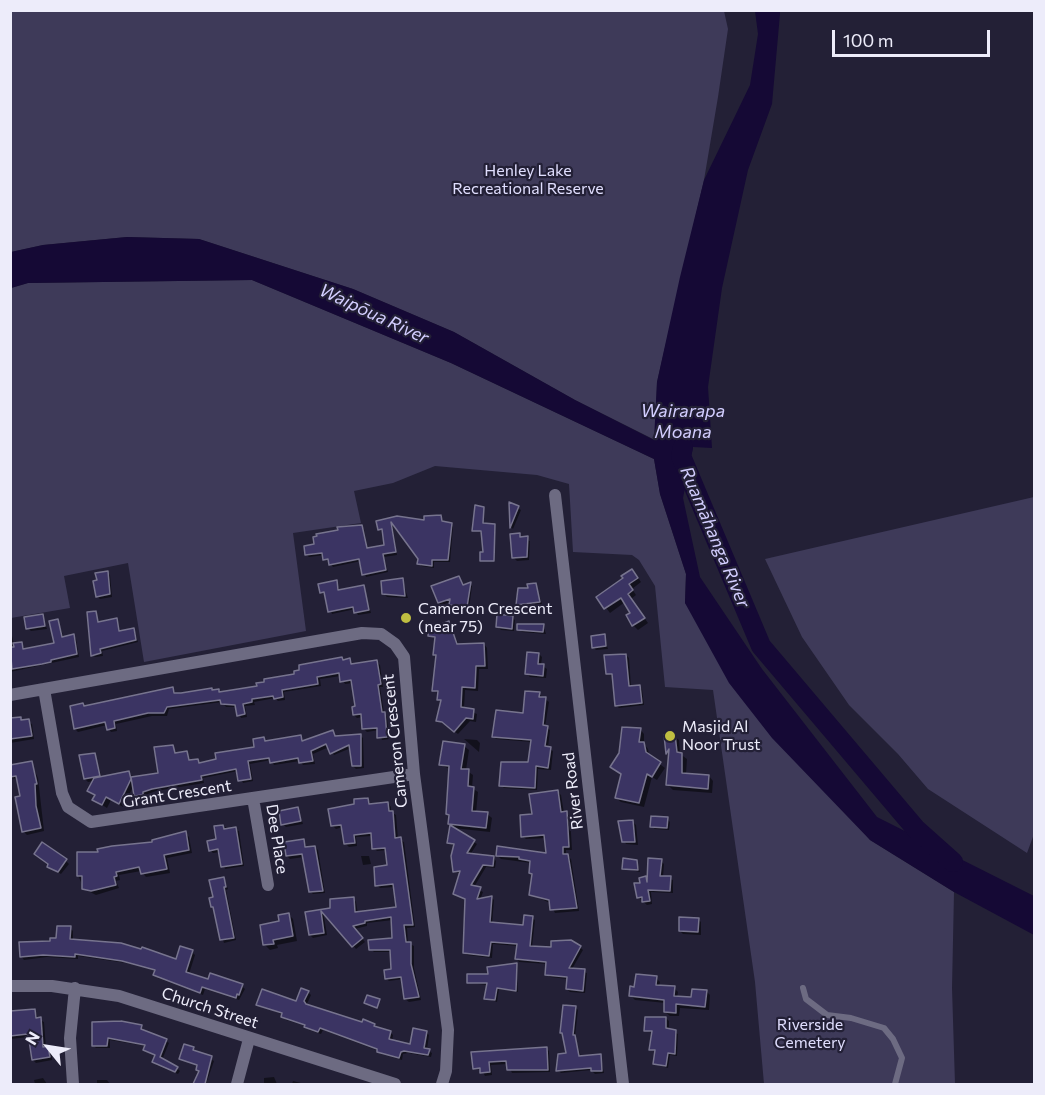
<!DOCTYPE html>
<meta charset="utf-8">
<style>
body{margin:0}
#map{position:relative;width:1045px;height:1095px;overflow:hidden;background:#232036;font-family:Commissioner,sans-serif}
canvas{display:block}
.frame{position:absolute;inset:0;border:12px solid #edecfa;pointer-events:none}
.north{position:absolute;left:18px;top:1017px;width:60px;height:60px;-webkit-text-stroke:4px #232036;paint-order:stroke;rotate:300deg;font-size:16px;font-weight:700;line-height:24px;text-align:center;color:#edecfa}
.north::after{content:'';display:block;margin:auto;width:21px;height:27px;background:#edecfa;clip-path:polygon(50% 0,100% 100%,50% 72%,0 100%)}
.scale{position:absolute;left:832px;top:30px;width:158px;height:27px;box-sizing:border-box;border:3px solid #edecfa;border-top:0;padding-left:8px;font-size:18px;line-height:21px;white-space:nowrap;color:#edecfa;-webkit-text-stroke:4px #232036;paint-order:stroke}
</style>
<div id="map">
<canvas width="1045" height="1095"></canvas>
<div class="frame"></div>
<div class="north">N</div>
<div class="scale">100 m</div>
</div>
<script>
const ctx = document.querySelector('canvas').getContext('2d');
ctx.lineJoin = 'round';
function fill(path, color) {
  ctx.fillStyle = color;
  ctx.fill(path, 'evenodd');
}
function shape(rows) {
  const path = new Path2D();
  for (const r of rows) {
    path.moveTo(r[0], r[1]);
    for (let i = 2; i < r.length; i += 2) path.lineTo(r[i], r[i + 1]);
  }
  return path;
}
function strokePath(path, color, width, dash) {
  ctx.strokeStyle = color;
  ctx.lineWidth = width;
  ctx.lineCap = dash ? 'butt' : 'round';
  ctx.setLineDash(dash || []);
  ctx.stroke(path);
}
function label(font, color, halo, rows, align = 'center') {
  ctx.font = font + ' Commissioner,sans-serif';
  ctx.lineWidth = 4.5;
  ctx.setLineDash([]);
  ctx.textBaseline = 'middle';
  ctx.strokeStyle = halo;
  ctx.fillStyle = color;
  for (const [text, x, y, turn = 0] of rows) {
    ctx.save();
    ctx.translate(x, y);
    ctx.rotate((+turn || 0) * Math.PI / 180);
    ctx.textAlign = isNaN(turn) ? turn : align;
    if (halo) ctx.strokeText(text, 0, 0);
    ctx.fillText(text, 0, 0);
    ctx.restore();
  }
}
fill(shape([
 [10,11,724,11,728,29,718,97,704,180,657,382,655,440,575,400,454,332,353,289,199,239,127,237,43,245,11,252],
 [252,280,451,363,654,459,660,494,686,574,685,603,870,840,954,892,952,988,955,1084,764,1084,755,982,713,690,665,687,655,586,639,560,632,555,573,552,569,484,537,475,435,466,393,483,354,491,361,523,293,533,306,631,144,662,128,563,64,576,70,608,11,618,11,288,28,283],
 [1034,497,1034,834,1027,853,928,789,898,754,849,705,802,637,765,559]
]), '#3e3a59');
fill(shape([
 [755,11,780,11,780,14,772,104,748,170,722,288,708,387,712,448,693,447,683,498,700,577,762,669,877,817,1034,896,1034,935,954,892,870,840,772,738,729,683,685,603,686,574,660,494,654,459,451,363,252,280,28,283,11,288,11,252,43,245,127,237,199,239,353,289,454,332,575,400,654,440,657,382,680,277,704,180,750,85,758,34]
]), '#150935');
fill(shape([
 [511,504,521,510,513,529,511,527],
 [484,508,483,524,495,526,495,561,482,560,485,554,483,532,474,530],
 [397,517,425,521,425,517,441,517,444,523,451,525,453,527,450,562,434,562,434,568,421,566,419,558,392,522,397,555,384,557,388,572,366,577,361,561,333,567,324,555,309,557,306,554,305,547,316,546,315,538,319,538,318,535,358,525,364,529,368,549,386,546,384,531,379,529,378,522],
 [511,535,530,541,529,560,517,561,514,558],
 [107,572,110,575,112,597,100,599,97,596],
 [636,575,641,582,632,589,636,595,631,599,648,623,638,630,633,625,632,613,625,602,610,613,598,597],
 [459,578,464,587,470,584,472,586,469,609,453,607,451,602,441,605,439,603],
 [402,580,408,598,387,597,384,594],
 [336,582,340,591,364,587,371,613,358,615,355,609,332,614,326,595,321,592],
 [536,585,542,604,520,607,517,604],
 [96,613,99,623,116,620,120,632,134,630,138,642,102,651,103,656,95,657,93,655],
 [42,615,47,629,31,631,28,628],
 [512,617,515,620,514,631,501,630,498,627],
 [58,621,64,638,73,636,76,639,79,657,10,672,10,628,14,644,21,643,25,650,56,645],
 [449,623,459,645,484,644,487,648,488,669,479,669,478,691,465,690,464,709,477,714,476,722,470,721,458,734,438,720,442,703,439,694,434,690,438,657,435,654,436,639,429,635,439,626],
 [543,625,546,634,522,632,519,629],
 [604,636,608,649,596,650,593,647],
 [539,654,542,657,541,665,547,669,546,678,530,677,527,674],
 [626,655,629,658,631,687,639,686,642,689,644,705,619,708,616,705,614,676,607,674],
 [342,658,349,660,353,666,377,662,380,665,383,687,380,687,384,713,387,717,389,739,382,740,379,730,367,732,364,729,363,717,357,718,354,715,356,707,353,683,345,684,341,676,320,679,321,686,284,692,285,700,278,701,275,698,254,702,255,705,245,706,247,717,241,718,237,707,226,707,222,702,169,709,167,716,152,716,116,724,117,731,111,732,107,725,78,732,75,729,83,705,86,707,173,689,176,694,212,689,221,694,258,688],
 [539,694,549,702,545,727,550,730,548,748,553,751,551,770,538,769,537,790,504,788,501,785,529,764,532,742,496,739,494,736,525,715],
 [20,718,32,724,34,739,10,743,10,720],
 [640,729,644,734,644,744,648,749,649,756,665,768,657,780,652,777,644,807,621,802,616,798,622,775,612,767],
 [332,732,336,737,360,735,363,738,364,768,356,769,353,766,351,748,334,755,329,747,313,754,315,764,303,765,300,761,274,765,271,760,250,764,253,781,243,783,238,771,203,778,204,783,156,791,138,798,134,785,123,807,111,800,107,808,94,800,96,796,89,791,94,781,88,782,85,779,95,754,102,778,129,772,133,778,160,774,173,747,177,754,187,753,191,761,198,760,201,764,255,748,264,739,267,742,300,737,304,742],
 [674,736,679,740,680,754,687,759,686,774,709,776,713,781,712,793,673,790,668,785,670,756,666,737],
 [464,739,477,740,480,743,479,752],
 [464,746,469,750,466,770,473,775,472,788,478,792,476,813,487,814,492,818,490,832,453,828,477,844,470,855,494,858,496,861,495,868,486,867,474,887,483,892,480,900,492,898,494,900,492,924,524,926,532,918,535,920,532,947,580,947,583,950,572,969,587,973,585,993,570,992,567,989,568,979,550,977,547,974,548,964,519,962,517,959,518,946,493,944,492,958,467,955,464,952,467,900,455,894,461,874,454,871,455,846,448,842,452,826,447,814,450,769,440,765],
 [31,763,38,778,44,831,27,835,23,831,18,779,10,778,10,766],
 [558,792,561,795,564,813,570,816,572,850,566,850,566,855,571,859,579,911,555,913,550,903,530,894,534,876,530,873,531,863,501,859,498,856,548,855,546,838,526,839,522,836,533,815],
 [368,799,371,805,388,803,391,807,391,812,396,815,398,839,404,842,415,927,407,928,408,943,414,946,414,968,421,1000,409,1002,405,999,403,979,389,981,386,978,393,970,391,952,374,952,371,949,394,940,393,920,367,923,367,926,354,929,365,942,356,949,323,911,327,935,313,938,310,935,307,913,332,909,353,898,356,902,358,914,397,909,395,887,380,888,377,885,389,867,387,850,377,851,374,848,372,836,356,837,357,846,349,847,346,844,343,827,336,829,333,826],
 [298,809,303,824,286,827,283,824],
 [667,819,670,822,669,830,655,829,652,826],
 [633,822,636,825,638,845,626,844,620,834,619,823],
 [222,826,239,831,244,866,225,869,220,852,213,853,210,850],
 [185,833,189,837,192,853,167,858,170,873,146,877,141,871,119,875,120,880,116,881,119,888,96,895,84,889,78,875,100,854,154,844],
 [303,841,307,849,315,847,318,850,325,893,313,894,310,891,304,857,290,859,287,856],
 [361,856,369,856,371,864,363,865],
 [66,861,69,864,61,874,49,867],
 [636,861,640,872,623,868],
 [661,861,664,864,663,877,673,880,673,893,651,892,652,904,647,905,638,897,641,884,646,878,649,881],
 [224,878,228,889,226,890,236,940,224,943,212,906],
 [289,915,293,919,297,941,277,945,278,948,270,950,265,945],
 [698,919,701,922,701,935,683,934,680,931],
 [70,928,73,931,73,941,177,961,192,952,195,955,189,974,209,981,242,986,245,989,239,1000,205,989,203,995,158,978,156,971,126,963,78,956,78,959,47,957,24,960,21,956,58,939],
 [516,965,518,992,499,989,497,1002,486,998,488,985,469,983],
 [656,978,660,982,659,986,674,988,678,992,677,998,692,999,706,991,710,995,709,1010,680,1008,679,1016,670,1016,665,1012,666,1003,635,1000,631,996,636,988],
 [308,992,311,995,306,1006,363,1024,374,1025,390,1032,393,1035,392,1041,411,1046,426,1032,429,1035,427,1050,432,1053,431,1057,408,1053,403,1054,402,1060,381,1054,379,1051,323,1030,321,1034,309,1030,306,1026,286,1020,283,1015,258,1004,296,1003],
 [575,1007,578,1010,575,1036,581,1057,600,1055,604,1073,595,1074,591,1070,561,1073,558,1070,567,1055,562,1033],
 [35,1010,38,1019,44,1022,46,1048,51,1050,52,1060,36,1063,33,1060,29,1037,10,1039,10,1014],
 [666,1018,669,1021,669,1030,678,1034,677,1056,670,1055,668,1068,655,1064,656,1052,651,1049,653,1033,645,1030],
 [94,1023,141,1026,144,1031,166,1041,169,1043,162,1060,177,1068,180,1071,178,1074,156,1065,154,1062,156,1056,147,1052,146,1046,110,1040,110,1048,96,1048,93,1045],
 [546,1048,549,1051,550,1072,512,1073,508,1064,491,1065,492,1075,485,1076,482,1070,474,1068,473,1053],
 [193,1049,214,1061,206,1084,195,1084,200,1072,198,1066,180,1058],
 [274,1077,277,1084,264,1084,264,1078],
 [43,1078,47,1084,35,1084,34,1080],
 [97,1080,107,1080,110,1084,97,1084],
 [293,1081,305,1084,292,1084]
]), '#0007');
strokePath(shape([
 [683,447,681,456,761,646,916,829,953,862]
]), '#150935', 20);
const building = shape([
 [509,502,519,506,510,528,509,502],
 [475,505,484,507,483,523,495,524,494,561,480,561,480,552,483,552,481,531,472,531,475,505],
 [441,515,442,521,452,523,448,560,432,560,432,566,417,564,418,559,391,522,396,552,383,554,386,570,362,575,359,559,329,565,328,559,323,560,322,553,305,555,304,546,314,544,313,537,317,536,316,534,338,530,337,527,362,525,367,548,384,545,382,529,378,530,376,521,397,516,424,520,424,516,441,515],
 [520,533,520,537,528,536,527,557,512,558,510,534,520,533],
 [632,569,638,578,629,584,633,590,628,594,645,618,632,626,626,615,630,613,621,598,604,609,596,597,623,578,621,576,632,569],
 [108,571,110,594,96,597,93,581,97,580,95,573,108,571],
 [459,576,463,585,471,582,467,607,449,605,450,599,438,603,431,586,459,576],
 [403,578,405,596,382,594,381,581,403,578],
 [337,580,338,590,364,585,369,610,354,613,353,607,328,612,324,592,320,593,318,584,337,580],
 [536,583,540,602,516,605,518,588,528,588,527,584,536,583],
 [96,611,98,622,117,618,119,631,134,628,136,640,100,649,101,653,91,656,87,612,96,611],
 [43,614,45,626,26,629,24,617,43,614],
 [497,614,513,616,512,629,496,627,497,614],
 [58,619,62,637,74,634,77,654,51,660,51,662,42,664,12,669,10,647,14,647,13,643,22,642,23,649,54,643,49,621,58,619],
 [449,621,457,644,484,643,485,666,476,666,475,688,462,687,461,707,474,709,473,719,466,718,454,732,442,722,436,721,441,700,437,700,438,691,432,691,436,655,433,655,435,637,428,636,429,624,439,625,449,621],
 [517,624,544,624,543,632,517,630,517,624],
 [605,634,606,646,592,648,591,636,605,634],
 [527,652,539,653,538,664,544,664,543,676,525,674,527,652],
 [626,654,629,686,640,685,642,703,615,706,612,674,606,674,604,655,626,654],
 [342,657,343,660,350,658,351,664,377,660,381,684,378,685,382,712,385,712,387,737,377,738,377,728,362,729,361,714,353,715,352,707,355,706,351,680,340,682,339,673,317,677,318,684,282,690,283,697,274,699,273,696,252,699,252,702,243,704,245,714,237,716,235,705,221,704,220,700,167,707,164,713,148,713,114,721,115,728,107,730,105,722,74,729,70,706,83,703,84,706,173,687,174,693,181,693,212,688,212,690,219,689,219,692,257,686,256,683,264,682,264,679,294,674,294,671,299,670,299,665,342,657],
 [525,691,540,692,539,697,546,697,543,725,548,726,545,746,551,747,548,768,536,766,535,788,499,786,501,762,528,762,531,740,492,737,496,710,523,713,525,691],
 [21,717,21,720,29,719,32,736,10,739,10,718,21,717],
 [622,727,641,728,639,742,644,742,646,752,661,762,652,777,647,774,639,803,615,798,621,774,610,767,619,753,622,727],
 [333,730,335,736,361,734,361,766,352,766,349,745,330,754,326,744,311,751,313,761,299,763,298,758,270,763,269,758,248,761,251,779,238,781,236,769,201,776,202,780,152,789,143,792,143,795,134,796,131,777,158,773,154,747,173,745,175,753,187,751,189,760,198,759,199,763,216,759,215,753,254,747,253,739,264,737,265,741,301,735,302,741,333,730],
 [675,734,677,752,682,753,682,773,709,775,708,789,666,785,669,749,666,754,664,735,675,734],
 [443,741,465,744,461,769,469,769,468,786,474,787,472,811,488,812,486,828,448,824,449,815,446,814,449,766,439,765,443,741],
 [95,753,100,776,84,779,79,755,95,753],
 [32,761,37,784,35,784,36,806,41,828,22,832,15,797,20,796,16,776,10,777,10,765,32,761],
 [129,771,131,779,119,804,106,797,102,805,92,800,95,795,87,791,94,778,129,771],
 [558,790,561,812,567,811,569,847,563,847,563,854,568,854,577,908,550,910,549,900,529,895,532,874,529,873,530,861,519,859,519,857,496,856,497,846,546,853,544,835,521,837,520,815,532,814,529,794,558,790],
 [368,798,369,804,388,802,389,811,393,811,395,838,401,837,413,925,404,925,406,942,411,942,411,964,419,997,404,999,401,977,385,979,384,970,391,969,390,950,369,950,368,940,392,938,391,917,365,921,365,923,353,926,363,938,352,947,321,911,324,933,309,935,305,912,330,908,330,899,354,897,355,912,396,907,393,884,375,886,374,867,387,865,385,848,372,849,371,833,354,835,355,843,344,844,341,825,331,826,328,809,354,804,354,799,368,798],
 [298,807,301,821,281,825,279,811,298,807],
 [651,816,668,817,667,828,650,827,651,816],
 [633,820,635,842,622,842,618,821,633,820],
 [223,825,224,829,236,827,242,864,221,867,218,849,209,851,207,841,216,839,214,826,223,825],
 [450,825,475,840,467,853,494,856,493,866,483,865,471,885,481,887,477,899,492,896,490,922,523,925,524,915,533,916,530,946,551,947,551,941,571,940,581,946,569,968,585,969,583,991,566,989,567,977,545,975,546,962,515,959,517,944,491,942,489,956,463,953,465,899,453,894,460,871,453,872,451,856,454,844,447,843,450,825],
 [186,831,189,850,164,855,167,869,141,874,139,867,116,872,117,876,114,877,116,885,91,891,82,889,82,876,77,876,77,852,98,852,97,849,112,846,152,842,152,840,186,831],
 [304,839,305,847,315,846,323,891,309,892,302,854,286,856,284,842,304,839],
 [42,842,67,859,58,872,47,867,48,864,34,854,42,842],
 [623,858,637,860,638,870,622,869,623,858],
 [648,858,662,859,660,876,671,876,670,891,648,890,650,901,642,902,642,897,637,898,634,883,640,883,639,878,646,876,647,882,648,858],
 [224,877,226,887,224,887,234,938,220,940,213,907,211,907,209,898,213,897,209,880,224,877],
 [289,913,293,936,273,940,274,944,263,945,260,925,279,921,278,915,289,913],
 [679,917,699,918,698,932,679,931,679,917],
 [57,926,71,926,70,939,121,943,141,949,142,947,176,959,180,946,193,950,186,972,208,979,210,973,243,984,239,995,237,994,236,998,202,987,200,993,153,975,155,970,122,961,75,954,75,957,43,955,20,957,19,942,50,941,50,938,56,938,57,926],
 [517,963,516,991,497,988,495,1000,484,999,487,983,467,983,467,974,488,974,487,967,517,963],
 [636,974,657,976,656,985,675,986,674,996,691,997,692,989,707,990,705,1007,676,1004,676,1013,664,1012,664,1000,629,996,630,986,634,987,636,974],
 [301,988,309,991,304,1001,306,1004,362,1022,363,1019,375,1024,374,1026,391,1031,389,1039,410,1044,413,1028,427,1031,424,1048,430,1049,428,1055,404,1051,401,1052,399,1058,377,1052,377,1049,320,1028,318,1032,304,1027,305,1025,281,1017,282,1013,256,1005,262,989,296,1001,301,988],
 [367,995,380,999,377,1008,364,1003,367,995],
 [563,1005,576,1006,573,1035,575,1035,579,1056,601,1054,602,1071,591,1071,591,1068,556,1071,558,1054,566,1053,562,1033,560,1033,563,1005],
 [35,1009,36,1018,41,1017,43,1047,48,1046,50,1057,32,1060,28,1034,10,1036,10,1011,35,1009],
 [645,1017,666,1017,666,1028,676,1030,675,1054,668,1053,666,1066,653,1064,655,1050,649,1050,652,1031,644,1031,645,1017],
 [121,1021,142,1025,141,1029,167,1039,160,1057,178,1067,175,1072,152,1062,155,1055,143,1050,145,1045,108,1038,107,1046,92,1046,92,1022,121,1021],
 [184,1044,194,1047,193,1050,212,1056,205,1084,193,1084,199,1071,196,1070,197,1065,179,1059,184,1044],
 [547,1047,548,1070,507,1070,506,1061,489,1062,490,1072,480,1073,480,1068,473,1069,471,1052,547,1047]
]);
fill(building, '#3b3463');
strokePath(building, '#77748e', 1.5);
strokePath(shape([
 [803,988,806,999,827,1015,851,1018,884,1028,893,1039,902,1058,895,1084]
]), '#6d6b82', 6);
strokePath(shape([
 [555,495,623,1084],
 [44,689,62,793,68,807,91,822,414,774],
 [10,695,362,633,381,634,395,644,404,657,414,774,448,1030,446,1071,442,1084],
 [253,798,268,885],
 [10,986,52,986,119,996,395,1084],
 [73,1084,70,1038,75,988],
 [237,1084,249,1039]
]), '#6d6b82', 12);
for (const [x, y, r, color] of [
 [406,618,6,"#bfbe41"],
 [670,736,6,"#bfbe41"]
]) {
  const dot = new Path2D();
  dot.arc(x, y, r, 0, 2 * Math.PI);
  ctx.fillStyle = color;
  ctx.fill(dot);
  strokePath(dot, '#232036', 2);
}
label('16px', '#e0defe', '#232036', [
 ["Henley Lake",528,171],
 ["Recreational Reserve",528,189],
 ["Riverside",810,1025],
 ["Cemetery",810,1043]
]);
label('16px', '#edecfa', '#232036', [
 ["Cameron Crescent",418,609],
 ["(near 75)",418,627],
 ["Masjid Al",682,727],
 ["Noor Trust",682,745]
], 'left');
label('16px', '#edecfa', '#232036', [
 ["Cameron Crescent",395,741,-96],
 ["River Road",573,791,-97],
 ["Grant Crescent",177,794,-9],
 ["Dee Place",277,839,81],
 ["Church Street",210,1008,18]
]);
label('italic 18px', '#d3ceff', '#232036', [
 ["Waipōua River",374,314,25],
 ["Wairarapa",683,411],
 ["Moana",683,432],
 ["Ruamāhanga River",715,537,67]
]);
</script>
